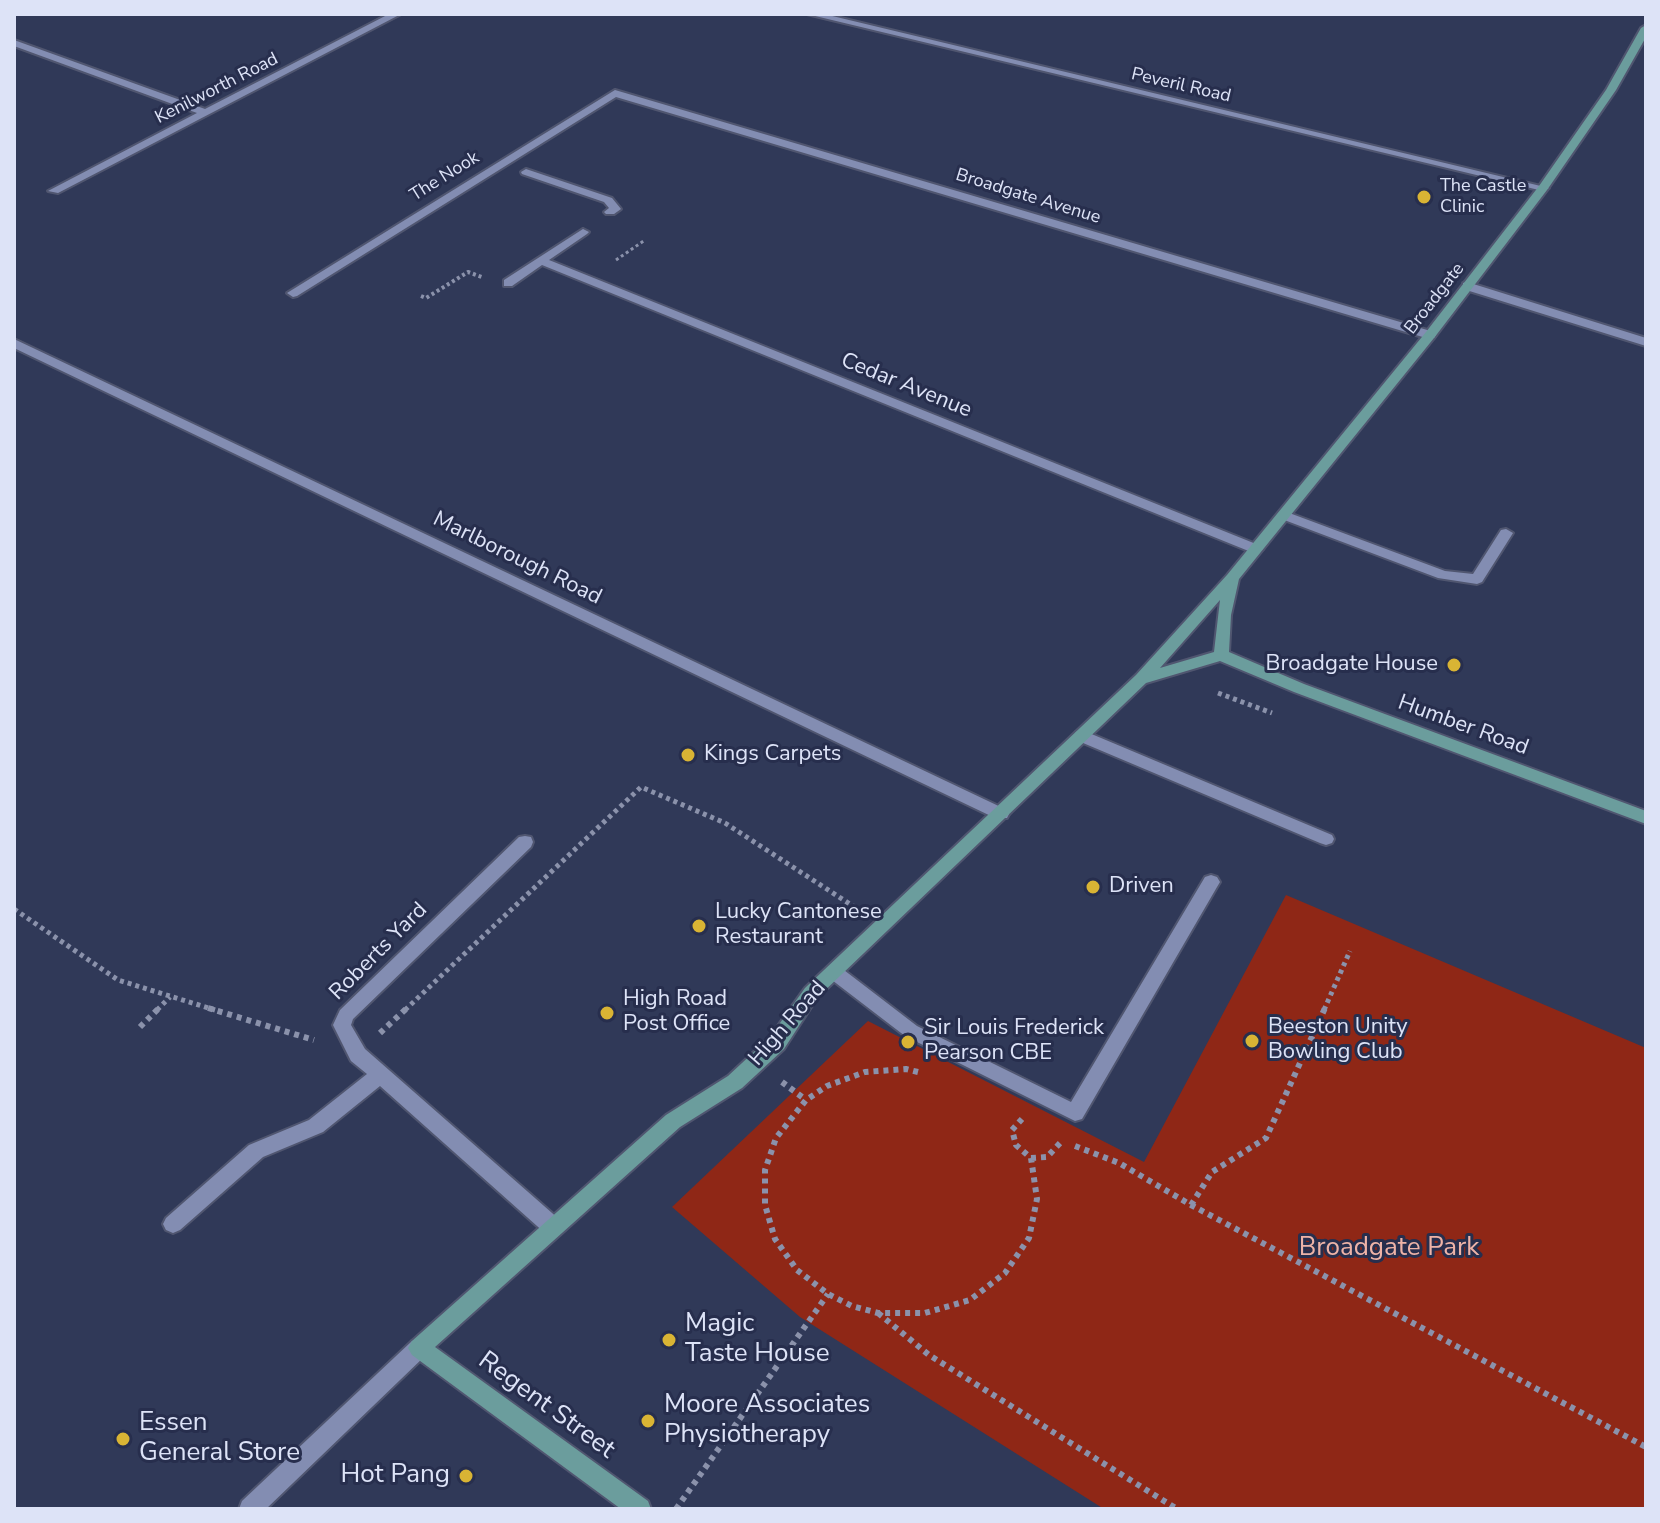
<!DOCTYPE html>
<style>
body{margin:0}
#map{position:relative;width:1660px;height:1523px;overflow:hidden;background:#303958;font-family:"Nunito Sans",sans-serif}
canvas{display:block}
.frame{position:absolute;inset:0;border:16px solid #dde3f7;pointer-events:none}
</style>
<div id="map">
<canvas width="1660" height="1523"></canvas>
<div class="frame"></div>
</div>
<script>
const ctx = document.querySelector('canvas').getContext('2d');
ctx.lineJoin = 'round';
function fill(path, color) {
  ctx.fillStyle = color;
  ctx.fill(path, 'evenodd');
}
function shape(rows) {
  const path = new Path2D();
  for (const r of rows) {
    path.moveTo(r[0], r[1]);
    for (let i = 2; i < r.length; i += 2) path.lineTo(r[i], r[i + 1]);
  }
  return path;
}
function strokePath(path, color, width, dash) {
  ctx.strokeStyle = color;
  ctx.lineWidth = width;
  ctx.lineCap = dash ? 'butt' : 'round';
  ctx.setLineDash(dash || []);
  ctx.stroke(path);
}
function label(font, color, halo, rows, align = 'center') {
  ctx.font = font + ' "Nunito Sans",sans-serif';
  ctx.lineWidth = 6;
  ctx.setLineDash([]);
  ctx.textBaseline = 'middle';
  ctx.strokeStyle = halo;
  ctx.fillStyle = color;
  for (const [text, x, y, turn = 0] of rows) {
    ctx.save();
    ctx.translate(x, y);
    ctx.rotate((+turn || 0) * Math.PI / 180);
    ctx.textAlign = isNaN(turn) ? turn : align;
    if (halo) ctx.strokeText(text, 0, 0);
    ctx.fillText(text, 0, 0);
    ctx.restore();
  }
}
fill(shape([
 [1286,895,1646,1048,1646,1509,1104,1509,800,1317,672,1207,868,1021,1144,1162]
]), '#8f2716');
const service = shape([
 [526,169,612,198,621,209,614,214,606,214,604,212,609,208,604,202,522,174,521,172,526,169],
 [1467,282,1646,338,1646,346,1463,289,1463,283,1467,282],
 [1284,511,1445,571,1473,574,1501,530,1506,529,1513,533,1482,582,1477,584,1438,578,1279,518,1277,515,1284,511],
 [1082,730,1332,835,1334,839,1332,843,1326,845,1320,843,1076,740,1074,736,1076,732,1082,730],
 [525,836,531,837,533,842,531,847,353,1019,351,1025,365,1049,560,1220,563,1227,560,1234,553,1236,546,1234,380,1086,323,1132,263,1157,180,1230,173,1233,166,1230,163,1224,166,1218,249,1145,309,1120,367,1074,351,1061,333,1025,340,1010,519,837,525,836],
 [1211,875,1217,877,1220,882,1217,887,1082,1119,1075,1121,905,1036,828,977,825,972,828,967,834,965,840,967,917,1026,1071,1102,1205,877,1211,875]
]);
const minor = shape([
 [389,14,401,14,58,193,48,191,197,113,14,46,14,40,205,109,389,14],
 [807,14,824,14,1549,188,1543,191,807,14],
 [615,90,1434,332,1436,335,1434,338,1426,338,616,97,297,296,293,297,287,293,615,90],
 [583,229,589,232,587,234,549,260,1261,546,1263,549,1256,554,1251,552,542,265,512,286,504,286,504,280,583,229],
 [14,339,1007,810,1009,814,1007,818,995,818,14,348,14,339],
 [419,1338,426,1341,430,1348,426,1355,266,1509,239,1509,242,1501,412,1341,419,1338]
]);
const secondary = shape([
 [1646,25,1646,37,1616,90,1547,190,1434,338,1239,579,1231,615,1229,652,1304,684,1646,811,1646,824,1294,692,1220,661,1146,683,817,998,784,1049,742,1088,680,1127,435,1347,648,1501,651,1509,621,1509,412,1355,408,1348,412,1341,666,1115,728,1076,770,1037,805,988,1136,675,1227,575,1426,332,1539,186,1606,90,1641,28,1646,25],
 [1220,600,1214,652,1160,668,1220,600]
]);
strokePath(service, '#505670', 4);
strokePath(minor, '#505670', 4);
strokePath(secondary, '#505670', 4);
strokePath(shape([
 [616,260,645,240]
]), '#8b92ab', 3, [3, 3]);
strokePath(shape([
 [421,296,426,298,468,272,482,277]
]), '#8b92ab', 4, [3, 3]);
strokePath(shape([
 [1218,693,1272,713],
 [14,909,118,980,215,1010],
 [157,1010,170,997],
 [405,1010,641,787,725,823,856,908],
 [1324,1010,1350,951]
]), '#8b92ab', 5, [4, 4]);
strokePath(shape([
 [208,1008,314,1040],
 [140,1027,159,1008],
 [380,1033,407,1008],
 [918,1072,906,1069,865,1072,827,1086,806,1100,776,1138,765,1170,765,1205,775,1239,797,1270,828,1294,852,1306,878,1313,925,1313,970,1300,1005,1273,1029,1238,1037,1199,1031,1158,1016,1145,1012,1130,1022,1119],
 [782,1082,806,1100],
 [1075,1146,1119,1163,1191,1205,1646,1447],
 [1031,1158,1047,1157,1062,1141],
 [1191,1205,1212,1172,1266,1138,1325,1008],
 [878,1313,929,1355,1177,1509],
 [676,1509,828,1294]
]), '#8b92ab', 6, [5, 5]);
fill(service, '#838db2');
fill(minor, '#838db2');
fill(secondary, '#6b9d9d');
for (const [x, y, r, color] of [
 [1424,197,8,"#d9b434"],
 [1454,665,8,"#d9b434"],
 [688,755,8,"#d9b434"],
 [1093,887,8,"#d9b434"],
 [699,926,8,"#d9b434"],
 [607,1013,8,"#d9b434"],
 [1252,1041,8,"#d9b434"],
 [908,1042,8,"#d9b434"],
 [669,1340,8,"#d9b434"],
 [648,1421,8,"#d9b434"],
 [123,1439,8,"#d9b434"],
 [466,1476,8,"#d9b434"]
]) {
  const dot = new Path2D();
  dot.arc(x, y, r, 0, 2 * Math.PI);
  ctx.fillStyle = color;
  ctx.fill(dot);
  strokePath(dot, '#272e4d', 3);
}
label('18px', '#dde3f7', '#272e4d', [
 ["Peveril Road",1181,86,13],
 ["Kenilworth Road",217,89,-27],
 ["The Nook",445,177,-32],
 ["Broadgate Avenue",1028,197,17],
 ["Broadgate",1435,299,-52]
]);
label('18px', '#dde3f7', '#272e4d', [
 ["The Castle",1440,187],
 ["Clinic",1440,208]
], 'left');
label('22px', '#dde3f7', '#272e4d', [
 ["Cedar Avenue",906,386,22],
 ["Marlborough Road",517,559,26],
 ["Humber Road",1463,726,20],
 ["Roberts Yard",379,952,-45],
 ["High Road",788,1024,-49]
]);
label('22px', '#dde3f7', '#272e4d', [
 ["Broadgate House",1438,665,"right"],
 ["Kings Carpets",704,755],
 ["Driven",1109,887],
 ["Lucky Cantonese",715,913],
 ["Restaurant",715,938],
 ["High Road",623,1000],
 ["Post Office",623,1025],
 ["Beeston Unity",1268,1028],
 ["Bowling Club",1268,1053],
 ["Sir Louis Frederick",924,1029],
 ["Pearson CBE",924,1054]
], 'left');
label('26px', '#eeb3a7', '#272e4d', [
 ["Broadgate Park",1389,1249]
]);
label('26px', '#dde3f7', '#272e4d', [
 ["Magic",685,1325],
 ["Taste House",685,1355],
 ["Moore Associates",664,1406],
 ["Physiotherapy",664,1436],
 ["Essen",139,1424],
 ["General Store",139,1454],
 ["Hot Pang",450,1476,"right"]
], 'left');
label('26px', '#dde3f7', '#272e4d', [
 ["Regent Street",546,1406,36]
]);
</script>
